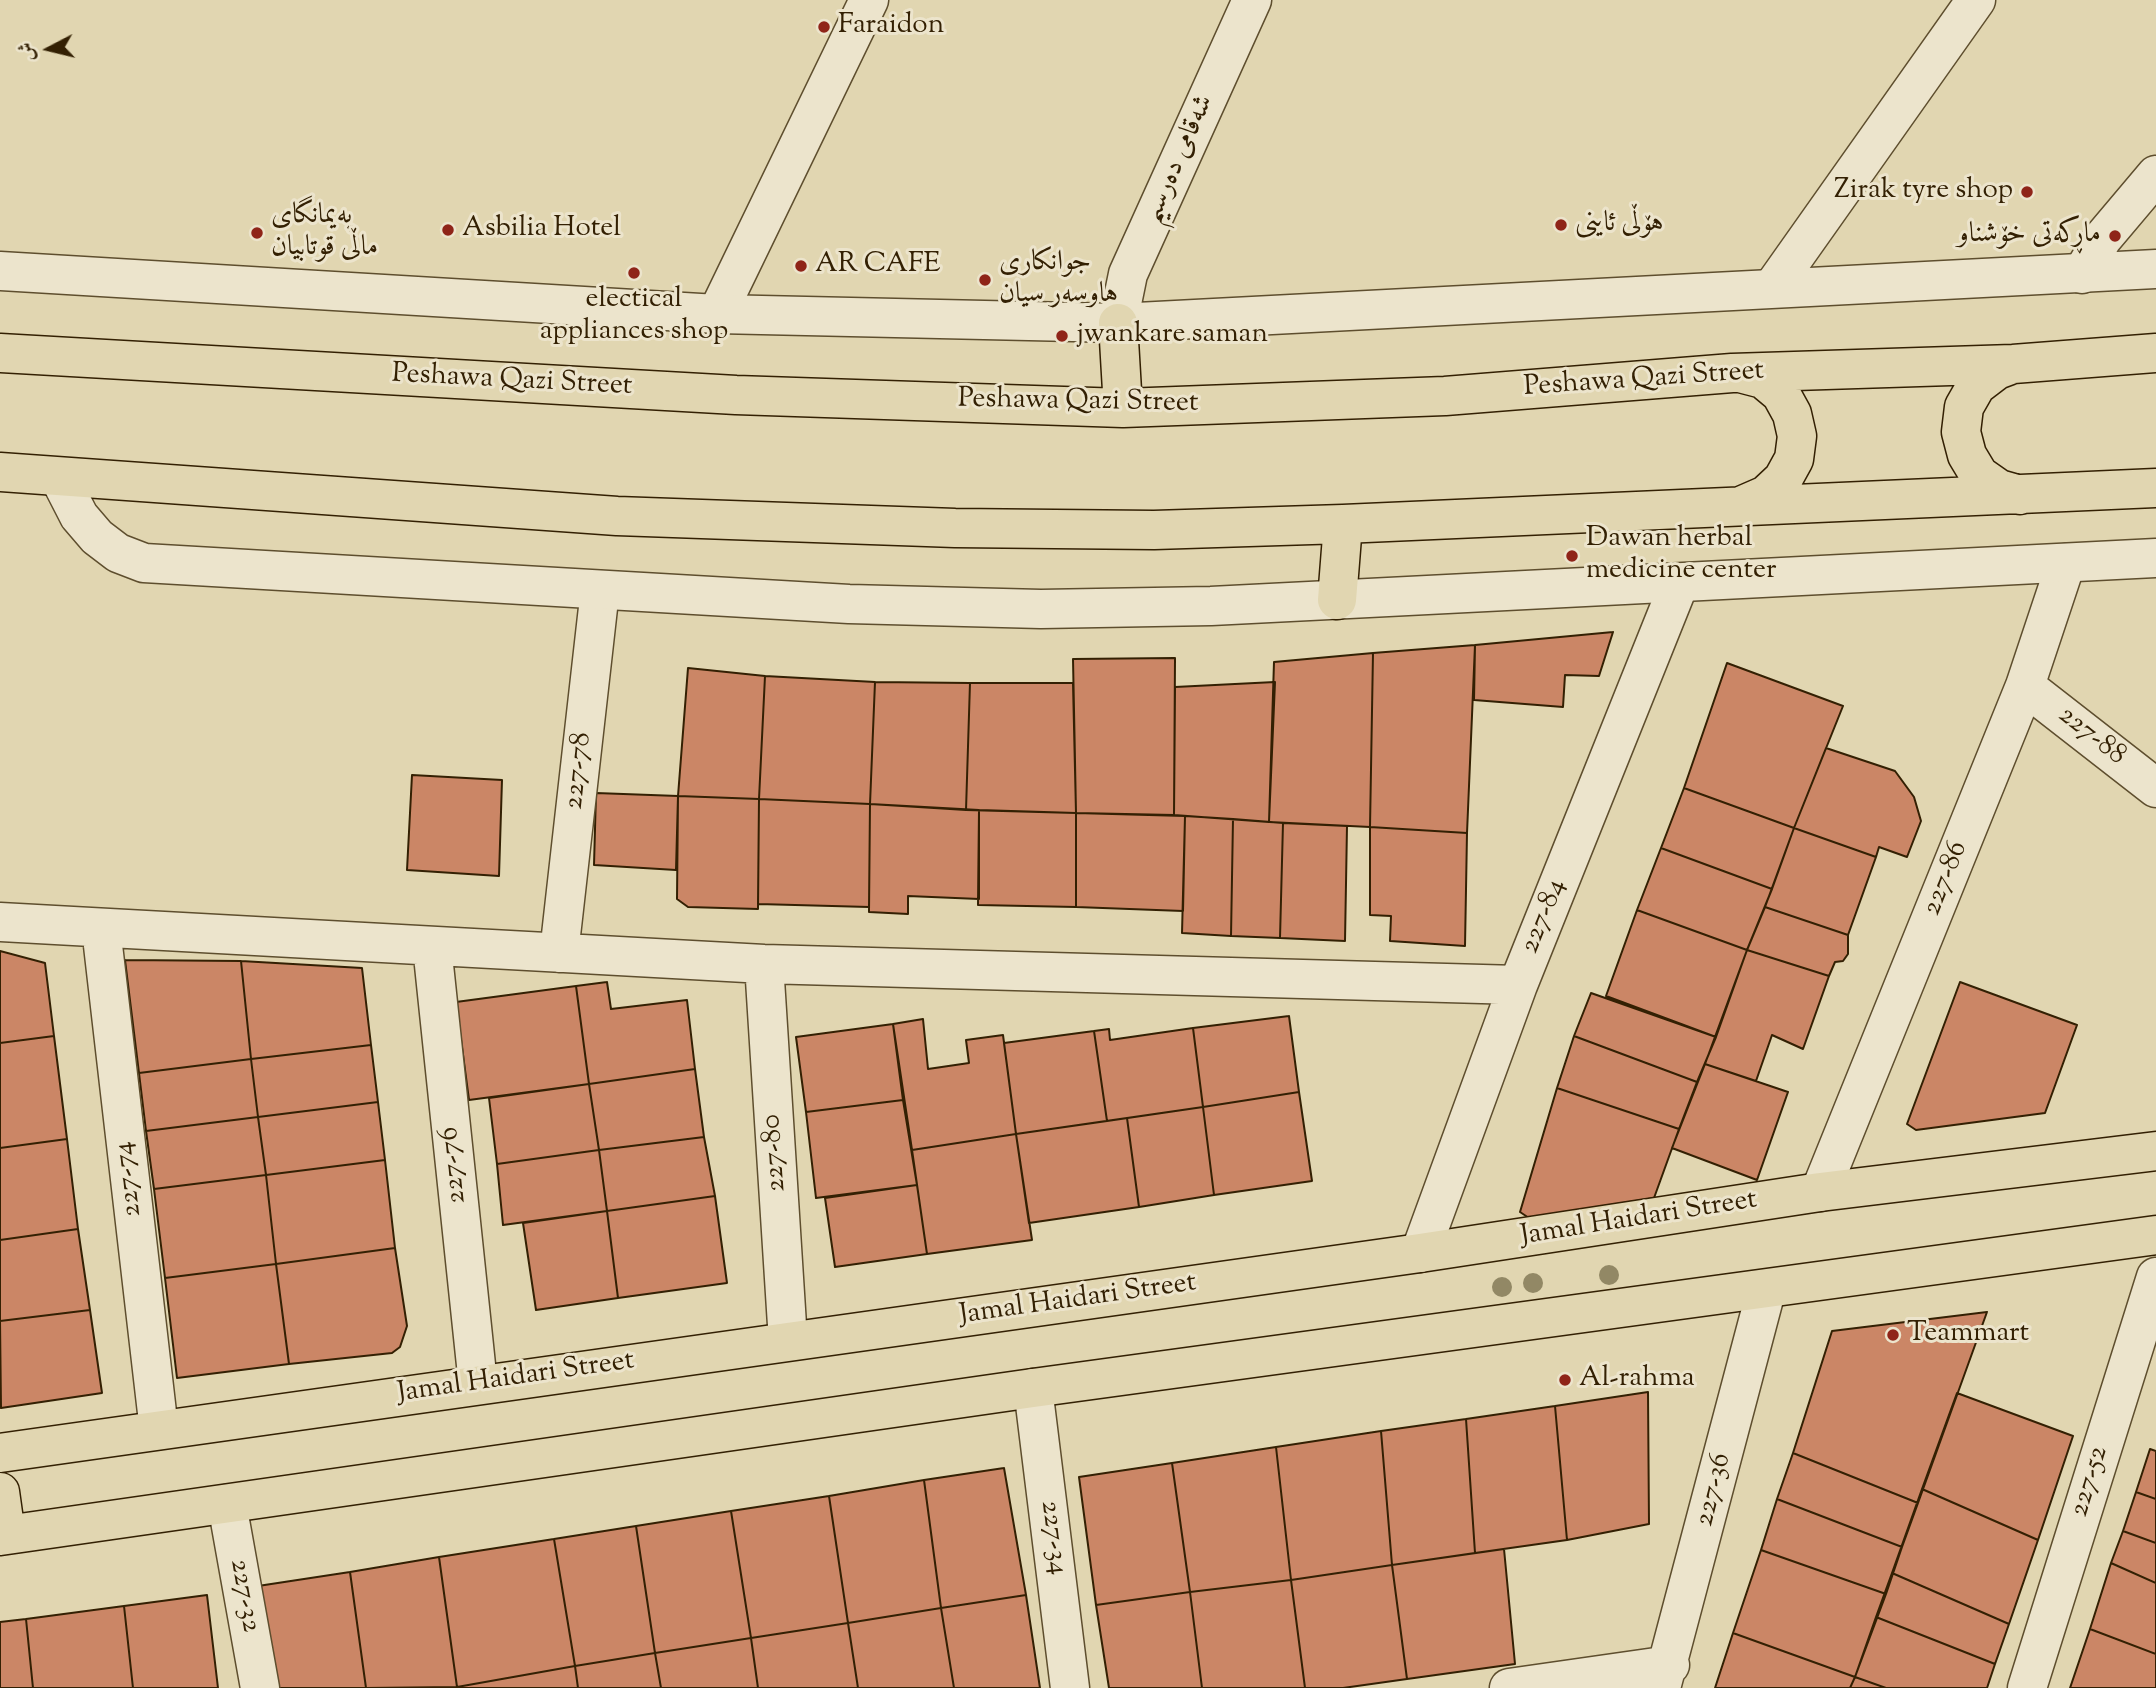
<!DOCTYPE html>
<meta charset="utf-8">
<style>
body{margin:0}
#map{position:relative;width:2156px;height:1688px;overflow:hidden;background:#e1d6b1;font-family:"Sorts Mill Goudy",Amiri,serif}
canvas{display:block}
.north{position:absolute;left:14px;top:14px;width:70px;height:70px;-webkit-text-stroke:5px #ece4cc;paint-order:stroke;rotate:263deg;font-size:19px;font-weight:700;line-height:28px;text-align:center;color:#332003}
.north::after{content:'';display:block;margin:auto;width:24px;height:32px;background:#332003;clip-path:polygon(50% 0,100% 100%,50% 72%,0 100%)}
</style>
<div id="map">
<canvas width="2156" height="1688"></canvas>
<div class="north">ش</div>
</div>
<script>
const ctx = document.querySelector('canvas').getContext('2d');
ctx.lineJoin = 'round';
function fill(path, color) {
  ctx.fillStyle = color;
  ctx.fill(path, 'evenodd');
}
function shape(rows) {
  const path = new Path2D();
  for (const r of rows) {
    path.moveTo(r[0], r[1]);
    for (let i = 2; i < r.length; i += 2) path.lineTo(r[i], r[i + 1]);
  }
  return path;
}
function strokePath(path, color, width, dash) {
  ctx.strokeStyle = color;
  ctx.lineWidth = width;
  ctx.lineCap = dash ? 'butt' : 'round';
  ctx.setLineDash(dash || []);
  ctx.stroke(path);
}
function label(font, color, halo, rows, align = 'center') {
  ctx.font = font + ' "Sorts Mill Goudy",Amiri,serif';
  ctx.lineWidth = 6;
  ctx.setLineDash([]);
  ctx.textBaseline = 'middle';
  ctx.strokeStyle = halo;
  ctx.fillStyle = color;
  for (const [text, x, y, turn = 0] of rows) {
    ctx.save();
    ctx.translate(x, y);
    ctx.rotate((+turn || 0) * Math.PI / 180);
    ctx.textAlign = isNaN(turn) ? turn : align;
    if (halo) ctx.strokeText(text, 0, 0);
    ctx.fillText(text, 0, 0);
    ctx.restore();
  }
}
const building = shape([
 [1613,632,1599,676,1565,675,1563,707,1474,700,1475,645,1613,632],
 [1475,645,1467,833,1370,827,1373,653,1475,645],
 [1373,653,1370,827,1269,822,1274,662,1373,653],
 [1175,658,1174,815,1076,813,1073,659,1175,658],
 [1727,663,1843,706,1794,828,1684,788,1727,663],
 [688,668,765,676,759,799,678,796,688,668],
 [765,676,875,682,870,804,759,799,765,676],
 [875,682,970,683,966,810,870,804,875,682],
 [1275,682,1269,822,1174,815,1175,687,1275,682],
 [970,683,1073,683,1076,813,966,810,970,683],
 [1826,748,1895,771,1914,797,1921,821,1907,857,1879,847,1876,857,1794,828,1826,748],
 [412,775,502,780,499,876,407,870,412,775],
 [1684,788,1794,828,1772,889,1661,848,1684,788],
 [596,793,678,796,676,870,594,865,596,793],
 [678,796,759,799,758,909,688,907,677,899,678,796],
 [759,799,870,804,869,907,758,904,759,799],
 [870,804,979,810,979,899,908,896,908,914,869,912,870,804],
 [979,810,1076,813,1076,907,978,905,979,810],
 [1076,813,1185,816,1183,911,1076,907,1076,813],
 [1185,816,1233,819,1231,936,1182,933,1185,816],
 [1233,819,1283,823,1280,938,1231,936,1233,819],
 [1283,823,1347,826,1345,941,1280,938,1283,823],
 [1370,827,1467,833,1465,946,1390,941,1391,916,1370,915,1370,827],
 [1794,828,1876,857,1848,935,1765,907,1794,828],
 [1661,848,1772,889,1747,950,1637,910,1661,848],
 [1765,907,1848,935,1848,954,1843,961,1835,962,1829,976,1747,950,1765,907],
 [1637,910,1747,950,1716,1037,1606,996,1637,910],
 [1747,950,1829,976,1803,1049,1772,1035,1756,1081,1705,1064,1747,950],
 [0,951,45,963,54,1036,0,1043,0,951],
 [125,960,241,961,251,1059,139,1073,125,960],
 [241,961,362,968,371,1045,251,1059,241,961],
 [607,982,611,1009,687,1000,695,1069,589,1084,576,986,607,982],
 [1960,982,2077,1025,2045,1113,1916,1130,1907,1124,1960,982],
 [576,986,589,1084,469,1100,456,1002,576,986],
 [1591,993,1716,1037,1697,1082,1574,1036,1591,993],
 [1289,1016,1299,1092,1203,1107,1193,1028,1289,1016],
 [923,1019,928,1069,969,1063,966,1040,1003,1035,1016,1134,912,1150,893,1024,923,1019],
 [893,1024,903,1100,806,1112,796,1037,893,1024],
 [1193,1028,1203,1107,1107,1121,1094,1031,1109,1029,1110,1040,1193,1028],
 [1094,1031,1107,1121,1016,1134,1004,1043,1094,1031],
 [54,1036,67,1139,0,1148,0,1043,54,1036],
 [1574,1036,1697,1082,1679,1129,1557,1088,1574,1036],
 [371,1045,378,1102,258,1117,251,1059,371,1045],
 [251,1059,258,1117,146,1131,139,1073,251,1059],
 [1705,1064,1788,1092,1757,1180,1672,1148,1705,1064],
 [695,1069,704,1137,599,1150,589,1084,695,1069],
 [589,1084,599,1150,497,1164,489,1098,589,1084],
 [1557,1088,1679,1129,1654,1198,1529,1218,1520,1212,1557,1088],
 [1299,1092,1312,1181,1214,1195,1203,1107,1299,1092],
 [903,1100,917,1185,816,1198,806,1112,903,1100],
 [378,1102,385,1160,266,1175,258,1117,378,1102],
 [1203,1107,1214,1195,1139,1207,1127,1118,1203,1107],
 [258,1117,266,1175,154,1189,146,1131,258,1117],
 [1127,1118,1139,1207,1029,1223,1016,1134,1127,1118],
 [1016,1134,1032,1240,927,1254,912,1150,1016,1134],
 [704,1137,715,1196,607,1211,599,1150,704,1137],
 [67,1139,78,1229,0,1240,0,1148,67,1139],
 [599,1150,607,1211,503,1225,497,1164,599,1150],
 [385,1160,395,1248,276,1264,266,1175,385,1160],
 [266,1175,276,1264,165,1278,154,1189,266,1175],
 [917,1185,927,1254,835,1267,825,1198,917,1185],
 [715,1196,727,1283,618,1298,607,1211,715,1196],
 [607,1211,618,1298,536,1310,523,1223,607,1211],
 [78,1229,90,1310,0,1321,0,1240,78,1229],
 [395,1248,407,1326,400,1347,392,1353,289,1364,276,1264,395,1248],
 [276,1264,289,1364,177,1378,165,1278,276,1264],
 [90,1310,102,1393,1,1408,0,1321,90,1310],
 [1987,1312,1918,1503,1793,1453,1832,1331,1987,1312],
 [1648,1392,1649,1524,1567,1540,1555,1406,1648,1392],
 [1957,1393,2073,1436,2038,1540,1922,1489,1957,1393],
 [1555,1406,1567,1540,1475,1553,1466,1419,1555,1406],
 [1466,1419,1475,1553,1392,1565,1381,1431,1466,1419],
 [1381,1431,1392,1565,1291,1580,1276,1447,1381,1431],
 [1276,1447,1291,1580,1190,1592,1172,1463,1276,1447],
 [2150,1449,2156,1451,2156,1499,2136,1492,2150,1449],
 [1793,1453,1918,1503,1902,1547,1777,1499,1793,1453],
 [1172,1463,1190,1592,1096,1605,1079,1477,1172,1463],
 [1004,1468,1026,1595,941,1608,924,1480,1004,1468],
 [924,1480,941,1608,848,1623,829,1496,924,1480],
 [1922,1489,2038,1540,2009,1624,1892,1573,1922,1489],
 [2136,1492,2156,1499,2156,1543,2123,1531,2136,1492],
 [829,1496,848,1623,751,1638,731,1511,829,1496],
 [1777,1499,1902,1547,1886,1594,1761,1550,1777,1499],
 [731,1511,751,1638,655,1653,636,1526,731,1511],
 [636,1526,655,1653,575,1666,554,1539,636,1526],
 [2123,1531,2156,1543,2156,1583,2111,1563,2123,1531],
 [554,1539,575,1666,457,1687,439,1557,554,1539],
 [1504,1549,1515,1664,1407,1679,1392,1565,1504,1549],
 [1761,1550,1886,1594,1855,1677,1733,1633,1761,1550],
 [439,1557,457,1687,366,1688,350,1572,439,1557],
 [2111,1563,2156,1583,2156,1654,2090,1629,2111,1563],
 [1392,1565,1407,1679,1343,1688,1305,1688,1291,1580,1392,1565],
 [350,1572,366,1688,274,1688,258,1586,350,1572],
 [1892,1573,2009,1624,1995,1664,1876,1617,1892,1573],
 [1291,1580,1305,1688,1202,1688,1190,1592,1291,1580],
 [1190,1592,1202,1688,1109,1688,1096,1605,1190,1592],
 [207,1595,218,1688,133,1688,124,1606,207,1595],
 [1026,1595,1040,1688,954,1688,941,1608,1026,1595],
 [124,1606,133,1688,33,1688,26,1619,124,1606],
 [941,1608,954,1688,858,1688,848,1623,941,1608],
 [1876,1617,1995,1664,1987,1688,1886,1688,1855,1677,1876,1617],
 [26,1619,33,1688,0,1688,0,1622,26,1619],
 [848,1623,858,1688,758,1688,751,1638,848,1623],
 [2090,1629,2156,1654,2156,1688,2070,1688,2090,1629],
 [1733,1633,1855,1677,1850,1688,1715,1688,1733,1633],
 [751,1638,758,1688,661,1688,655,1653,751,1638],
 [655,1653,661,1688,578,1688,575,1666,655,1653],
 [575,1666,578,1688,457,1688,457,1687,575,1666],
 [1855,1677,1886,1688,1850,1688,1855,1677]
]);
fill(building, '#cb8666');
strokePath(building, '#332003', 2);
const minor = shape([
 [2082,274,2102,239,2156,175],
 [1773,287,1976,0],
 [717,314,869,0],
 [2025,686,2156,788],
 [0,922,764,964,1518,985],
 [101,928,159,1430],
 [432,946,478,1384],
 [559,953,600,590],
 [764,964,788,1341],
 [1820,1192,2025,686,2066,563],
 [1420,1253,1518,985,1679,584],
 [1033,1388,1070,1688],
 [227,1504,260,1688],
 [1509,1688,1670,1665],
 [1661,1688,1766,1291],
 [2027,1688,2156,1277]
]);
const tertiary = shape([
 [0,271,717,314,1118,323,2156,269],
 [1118,323,1128,274,1252,0],
 [59,477,79,516,97,537,118,553,144,563,849,604,1041,609,1211,606,2156,558]
]);
const primary = shape([
 [0,1453,1420,1253,1820,1192,2156,1151],
 [0,1492,6,1535],
 [0,1536,1033,1388,2156,1235]
]);
const trunk = shape([
 [1118,323,1123,408],
 [0,353,736,395,1123,408,1445,396,1732,373,2013,364,2156,353],
 [2013,364,1997,370,1976,386,1964,407,1961,432,1967,455,1979,475,1999,489,2020,495],
 [1740,373,1763,379,1781,394,1792,414,1797,436,1794,459,1783,479,1766,495,1743,505],
 [0,472,617,516,955,528,1154,530,1343,524,2156,488],
 [1337,600,1343,524]
]);
strokePath(minor, '#5e4e2e', 41);
strokePath(tertiary, '#5e4e2e', 41);
strokePath(primary, '#332003', 41);
strokePath(trunk, '#332003', 41);
strokePath(minor, '#ece4cc', 38);
strokePath(tertiary, '#ece4cc', 38);
strokePath(primary, '#e1d6b1', 38);
strokePath(trunk, '#e1d6b1', 38);
ctx.fillStyle = '#928865';
for (const [x, y] of [
 [1609,1275],
 [1533,1283],
 [1502,1287]
]) {
  ctx.beginPath();
  ctx.arc(x, y, 10, 0, 2 * Math.PI);
  ctx.fill();
}
for (const [x, y, r, color] of [
 [824,27,7,"#8f2418"],
 [2027,192,7,"#8f2418"],
 [1561,225,7,"#8f2418"],
 [448,230,7,"#8f2418"],
 [257,233,7,"#8f2418"],
 [2115,236,7,"#8f2418"],
 [801,266,7,"#8f2418"],
 [634,273,7,"#8f2418"],
 [985,280,7,"#8f2418"],
 [1062,336,7,"#8f2418"],
 [1572,556,7,"#8f2418"],
 [1893,1335,7,"#8f2418"],
 [1565,1380,7,"#8f2418"]
]) {
  const dot = new Path2D();
  dot.arc(x, y, r, 0, 2 * Math.PI);
  ctx.fillStyle = color;
  ctx.fill(dot);
  strokePath(dot, '#ece4cc', 2.5);
}
label('28px', '#332003', '#ece4cc', [
 ["Faraidon",838,27],
 ["Zirak tyre shop",2013,192,"right"],
 ["پەیمانگای",271,217],
 ["ماڵی قوتابیان",271,249],
 ["هۆڵی ئاینی",1575,225],
 ["Asbilia Hotel",462,230],
 ["ماڕکەتی خۆشناو",2101,236,"right"],
 ["جوانکاری",999,264],
 ["هاوسەر سیان",999,296],
 ["AR CAFE",815,266],
 ["electical",634,301,"center"],
 ["appliances shop",634,333,"center"],
 ["jwankare saman",1076,336],
 ["Dawan herbal",1586,540],
 ["medicine center",1586,572],
 ["Teammart",1907,1335],
 ["Al-rahma",1579,1380]
], 'left');
label('28px', '#332003', '#ece4cc', [
 ["شەقامی دەرسیم",1180,160,-66],
 ["Peshawa Qazi Street",1644,381,-4],
 ["Peshawa Qazi Street",512,382,3],
 ["Peshawa Qazi Street",1078,403,1],
 ["227-88",2091,737,38],
 ["227-78",580,771,-84],
 ["227-86",1947,879,-68],
 ["227-84",1545,917,-68],
 ["227-80",776,1153,-94],
 ["227-76",455,1165,-96],
 ["227-74",130,1179,-97],
 ["Jamal Haidari Street",1639,1220,-9],
 ["Jamal Haidari Street",1078,1301,-8],
 ["Jamal Haidari Street",516,1379,-8],
 ["227-52",2091,1482,-73],
 ["227-36",1715,1490,-76],
 ["227-34",1052,1538,83],
 ["227-32",243,1596,80]
]);
</script>
